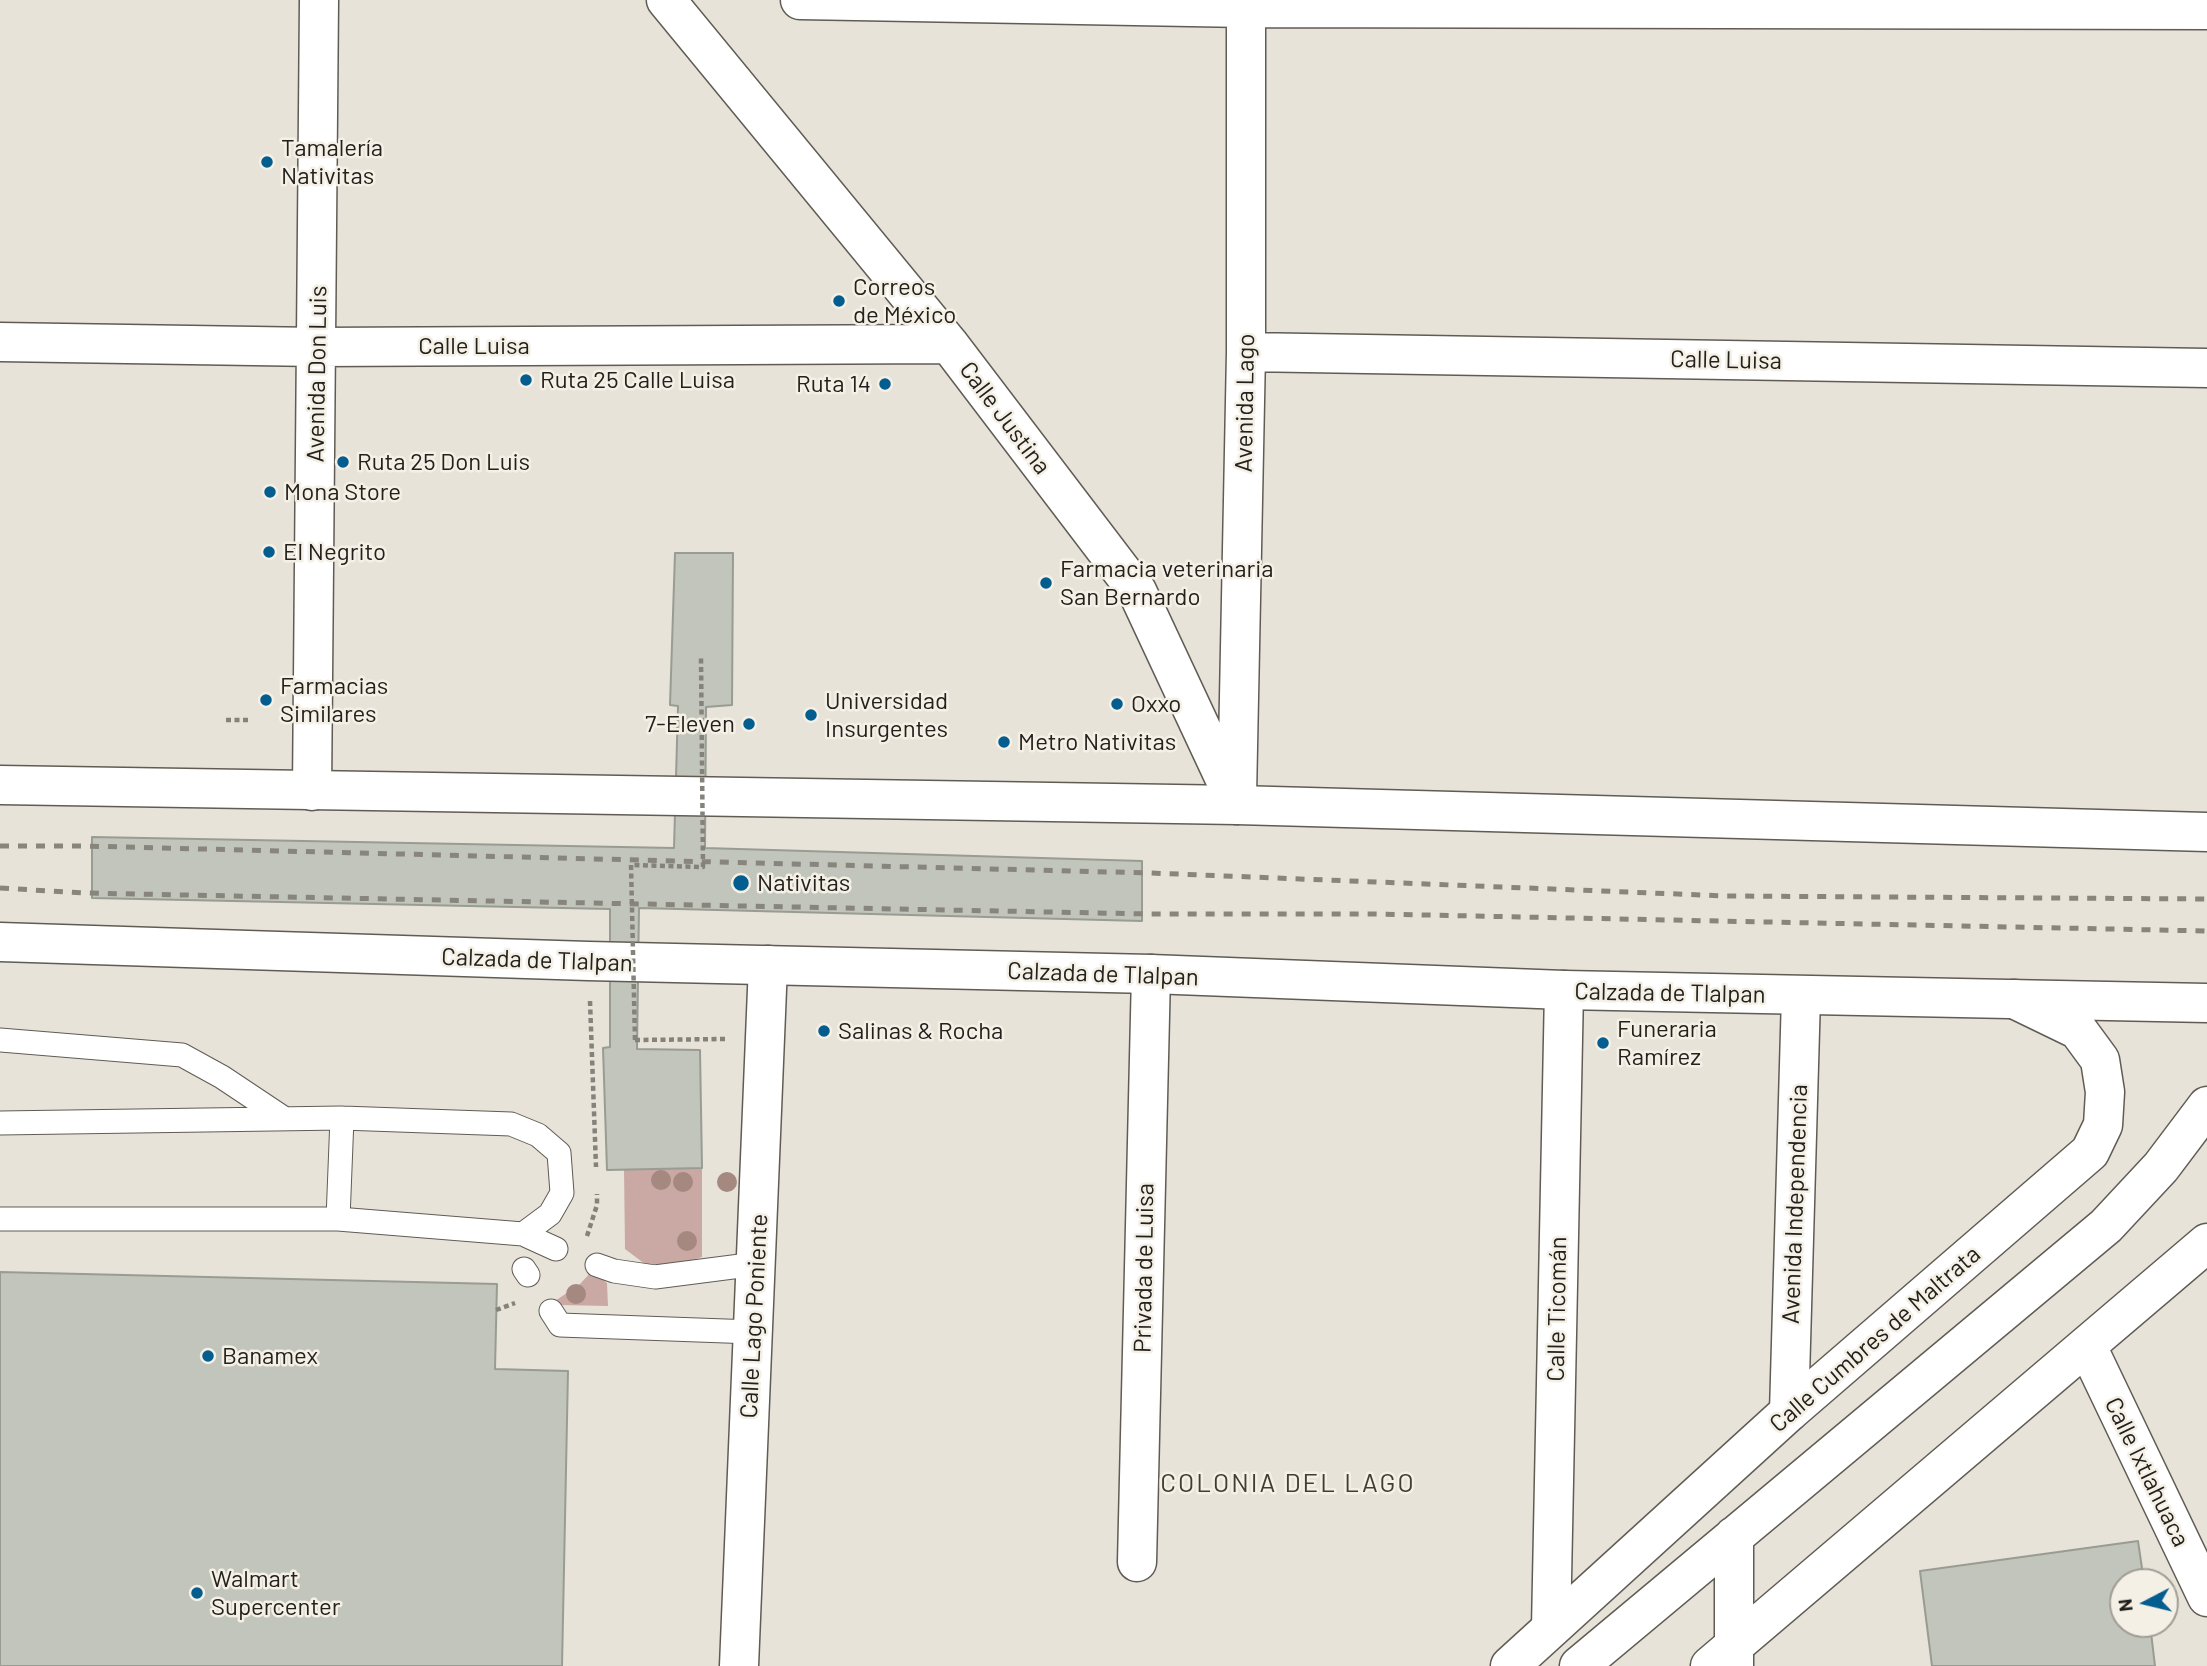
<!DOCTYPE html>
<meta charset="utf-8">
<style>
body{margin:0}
#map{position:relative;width:2207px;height:1666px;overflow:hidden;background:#e7e3d9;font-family:Barlow,sans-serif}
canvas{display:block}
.north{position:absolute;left:2109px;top:1568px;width:70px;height:70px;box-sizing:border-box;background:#f5f0e6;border:2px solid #a19d96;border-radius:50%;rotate:263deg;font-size:19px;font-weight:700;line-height:28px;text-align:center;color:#23211d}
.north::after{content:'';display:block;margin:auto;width:24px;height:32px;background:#035d8e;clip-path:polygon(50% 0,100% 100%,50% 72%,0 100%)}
</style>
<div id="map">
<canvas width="2207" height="1666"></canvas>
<div class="north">N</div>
</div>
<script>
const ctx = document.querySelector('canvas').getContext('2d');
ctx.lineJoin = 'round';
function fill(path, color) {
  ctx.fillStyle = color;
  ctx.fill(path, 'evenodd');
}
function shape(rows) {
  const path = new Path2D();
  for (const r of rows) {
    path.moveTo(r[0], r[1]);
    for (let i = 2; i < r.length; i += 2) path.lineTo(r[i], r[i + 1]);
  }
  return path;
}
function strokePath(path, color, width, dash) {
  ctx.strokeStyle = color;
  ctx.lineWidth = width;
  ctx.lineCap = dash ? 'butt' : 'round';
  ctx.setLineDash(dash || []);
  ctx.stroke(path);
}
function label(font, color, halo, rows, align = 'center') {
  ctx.font = font + ' Barlow,sans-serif';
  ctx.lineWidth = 5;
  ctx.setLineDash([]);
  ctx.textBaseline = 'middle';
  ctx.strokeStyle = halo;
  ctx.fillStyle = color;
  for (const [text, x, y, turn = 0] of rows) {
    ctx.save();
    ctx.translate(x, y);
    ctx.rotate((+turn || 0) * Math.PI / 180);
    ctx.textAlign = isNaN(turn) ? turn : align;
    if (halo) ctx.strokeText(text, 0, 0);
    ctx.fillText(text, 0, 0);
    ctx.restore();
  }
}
fill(shape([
 [702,1168,702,1257,681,1264,645,1264,625,1249,624,1169],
 [592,1271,607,1283,608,1306,560,1305,555,1301,580,1284]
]), '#caa9a5');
const building = shape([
 [675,553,733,553,732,705,706,707,705,848,1142,861,1142,921,639,908,637,1049,700,1050,702,1168,607,1170,603,1048,610,1047,610,909,92,898,92,837,674,848,678,706,670,705,675,553],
 [0,1272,497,1284,495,1369,568,1371,562,1666,0,1666,0,1272],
 [2138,1541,2144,1582,2123,1582,2123,1624,2150,1624,2155,1666,1932,1666,1920,1571,2138,1541]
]);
fill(building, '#c2c5bb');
strokePath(building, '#999c92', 2);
const lane = shape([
 [0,1040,182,1055,222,1077,285,1119],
 [0,1123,342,1118,511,1124,538,1135,559,1153,562,1193,550,1214,523,1234,338,1219,0,1219],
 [338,1219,342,1118],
 [523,1234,556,1249],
 [597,1265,614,1271,655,1277,756,1264],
 [524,1269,528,1275],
 [551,1311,560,1325,753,1332]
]);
const street = shape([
 [666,0,949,344,1137,591,1237,805],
 [800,0,1246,8,2207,10],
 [0,342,317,347,949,344],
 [1246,352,2207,368],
 [312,791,319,0],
 [1237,796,1246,352,1246,0],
 [2087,1346,2207,1597],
 [1789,1412,1801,996],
 [1137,1562,1151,974],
 [1551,1628,1564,990],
 [739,1666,768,965]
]);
const secondary = shape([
 [1510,1666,1789,1412,2090,1152,2103,1125,2105,1092,2100,1060,2078,1030,2014,999],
 [1710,1666,2207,1243]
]);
const primary = shape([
 [1579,1666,2106,1226,2161,1167,2207,1106],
 [1734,1666,1734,1536]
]);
const highway = shape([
 [0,785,1237,805,2207,832],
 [0,942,588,961,1151,974,1564,990,2207,1003]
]);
strokePath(lane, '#605c54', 25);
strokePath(street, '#605c54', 41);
strokePath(secondary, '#605c54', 41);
strokePath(primary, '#605c54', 41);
strokePath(highway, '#605c54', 41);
strokePath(shape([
 [226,720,248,720],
 [590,1001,596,1167],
 [635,1040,727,1039],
 [587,1236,597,1205,597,1194],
 [496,1310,515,1303]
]), '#85827b', 4.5, [5, 3.5]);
strokePath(lane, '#fff', 23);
strokePath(street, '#fff', 38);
strokePath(secondary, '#fff', 38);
strokePath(primary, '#fff', 38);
strokePath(highway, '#fff', 38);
strokePath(shape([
 [0,846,84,846,1151,873,1727,896,2207,899],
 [0,888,84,893,1150,914,1376,914,2207,931]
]), '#88857d', 5, [9, 9]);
strokePath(shape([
 [635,1040,631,865,703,867,701,657]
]), '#85827b', 4.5, [5, 3.5]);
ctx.fillStyle = '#a58880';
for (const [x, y] of [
 [661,1180],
 [683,1182],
 [727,1182],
 [687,1241],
 [576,1294]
]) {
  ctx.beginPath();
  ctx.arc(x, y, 10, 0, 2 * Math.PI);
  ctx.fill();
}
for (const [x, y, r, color] of [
 [267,162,7,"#035d8e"],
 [839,301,7,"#035d8e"],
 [526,380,7,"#035d8e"],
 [885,384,7,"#035d8e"],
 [343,462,7,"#035d8e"],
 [270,492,7,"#035d8e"],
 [269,552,7,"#035d8e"],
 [1046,583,7,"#035d8e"],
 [266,700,7,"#035d8e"],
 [1117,704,7,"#035d8e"],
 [811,715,7,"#035d8e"],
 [749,724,7,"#035d8e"],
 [1004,742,7,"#035d8e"],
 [741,883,9,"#035d8e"],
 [824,1031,7,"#035d8e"],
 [1603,1043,7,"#035d8e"],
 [208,1356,7,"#035d8e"],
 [197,1593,7,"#035d8e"]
]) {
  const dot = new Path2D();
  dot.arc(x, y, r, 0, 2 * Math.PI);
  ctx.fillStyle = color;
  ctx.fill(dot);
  strokePath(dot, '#f5f0e6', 2.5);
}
label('24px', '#23211d', '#f5f0e6', [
 ["Tamalería",281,148],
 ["Nativitas",281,176],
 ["Correos",853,287],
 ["de México",853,315],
 ["Ruta 25 Calle Luisa",540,380],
 ["Ruta 14",871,384,"right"],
 ["Ruta 25 Don Luis",357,462],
 ["Mona Store",284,492],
 ["El Negrito",283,552],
 ["Farmacia veterinaria",1060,569],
 ["San Bernardo",1060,597],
 ["Farmacias",280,686],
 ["Similares",280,714],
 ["Universidad",825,701],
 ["Insurgentes",825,729],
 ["Oxxo",1131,704],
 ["7-Eleven",735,724,"right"],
 ["Metro Nativitas",1018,742],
 ["Nativitas",757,883],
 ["Funeraria",1617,1029],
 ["Ramírez",1617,1057],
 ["Salinas & Rocha",838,1031],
 ["Banamex",222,1356],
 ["Walmart",211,1579],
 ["Supercenter",211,1607]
], 'left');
label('24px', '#23211d', '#f5f0e6', [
 ["Calle Luisa",474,346],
 ["Calle Luisa",1726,360,1],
 ["Avenida Don Luis",317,374,-89],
 ["Avenida Lago",1245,403,-89],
 ["Calle Justina",1005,418,53],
 ["Calzada de Tlalpan",537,960,2],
 ["Calzada de Tlalpan",1103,974,2],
 ["Calzada de Tlalpan",1670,993,1],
 ["Avenida Independencia",1795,1204,-88],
 ["Privada de Luisa",1144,1268,-89],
 ["Calle Ticomán",1557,1309,-89],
 ["Calle Lago Poniente",754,1316,-87],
 ["Calle Cumbres de Maltrata",1875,1339,-41],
 ["Calle Ixtlahuaca",2147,1472,64]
]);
ctx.letterSpacing = '2px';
label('26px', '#403d35', '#f5f0e6', [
 ["COLONIA DEL LAGO",1288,1483]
]);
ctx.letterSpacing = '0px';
</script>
